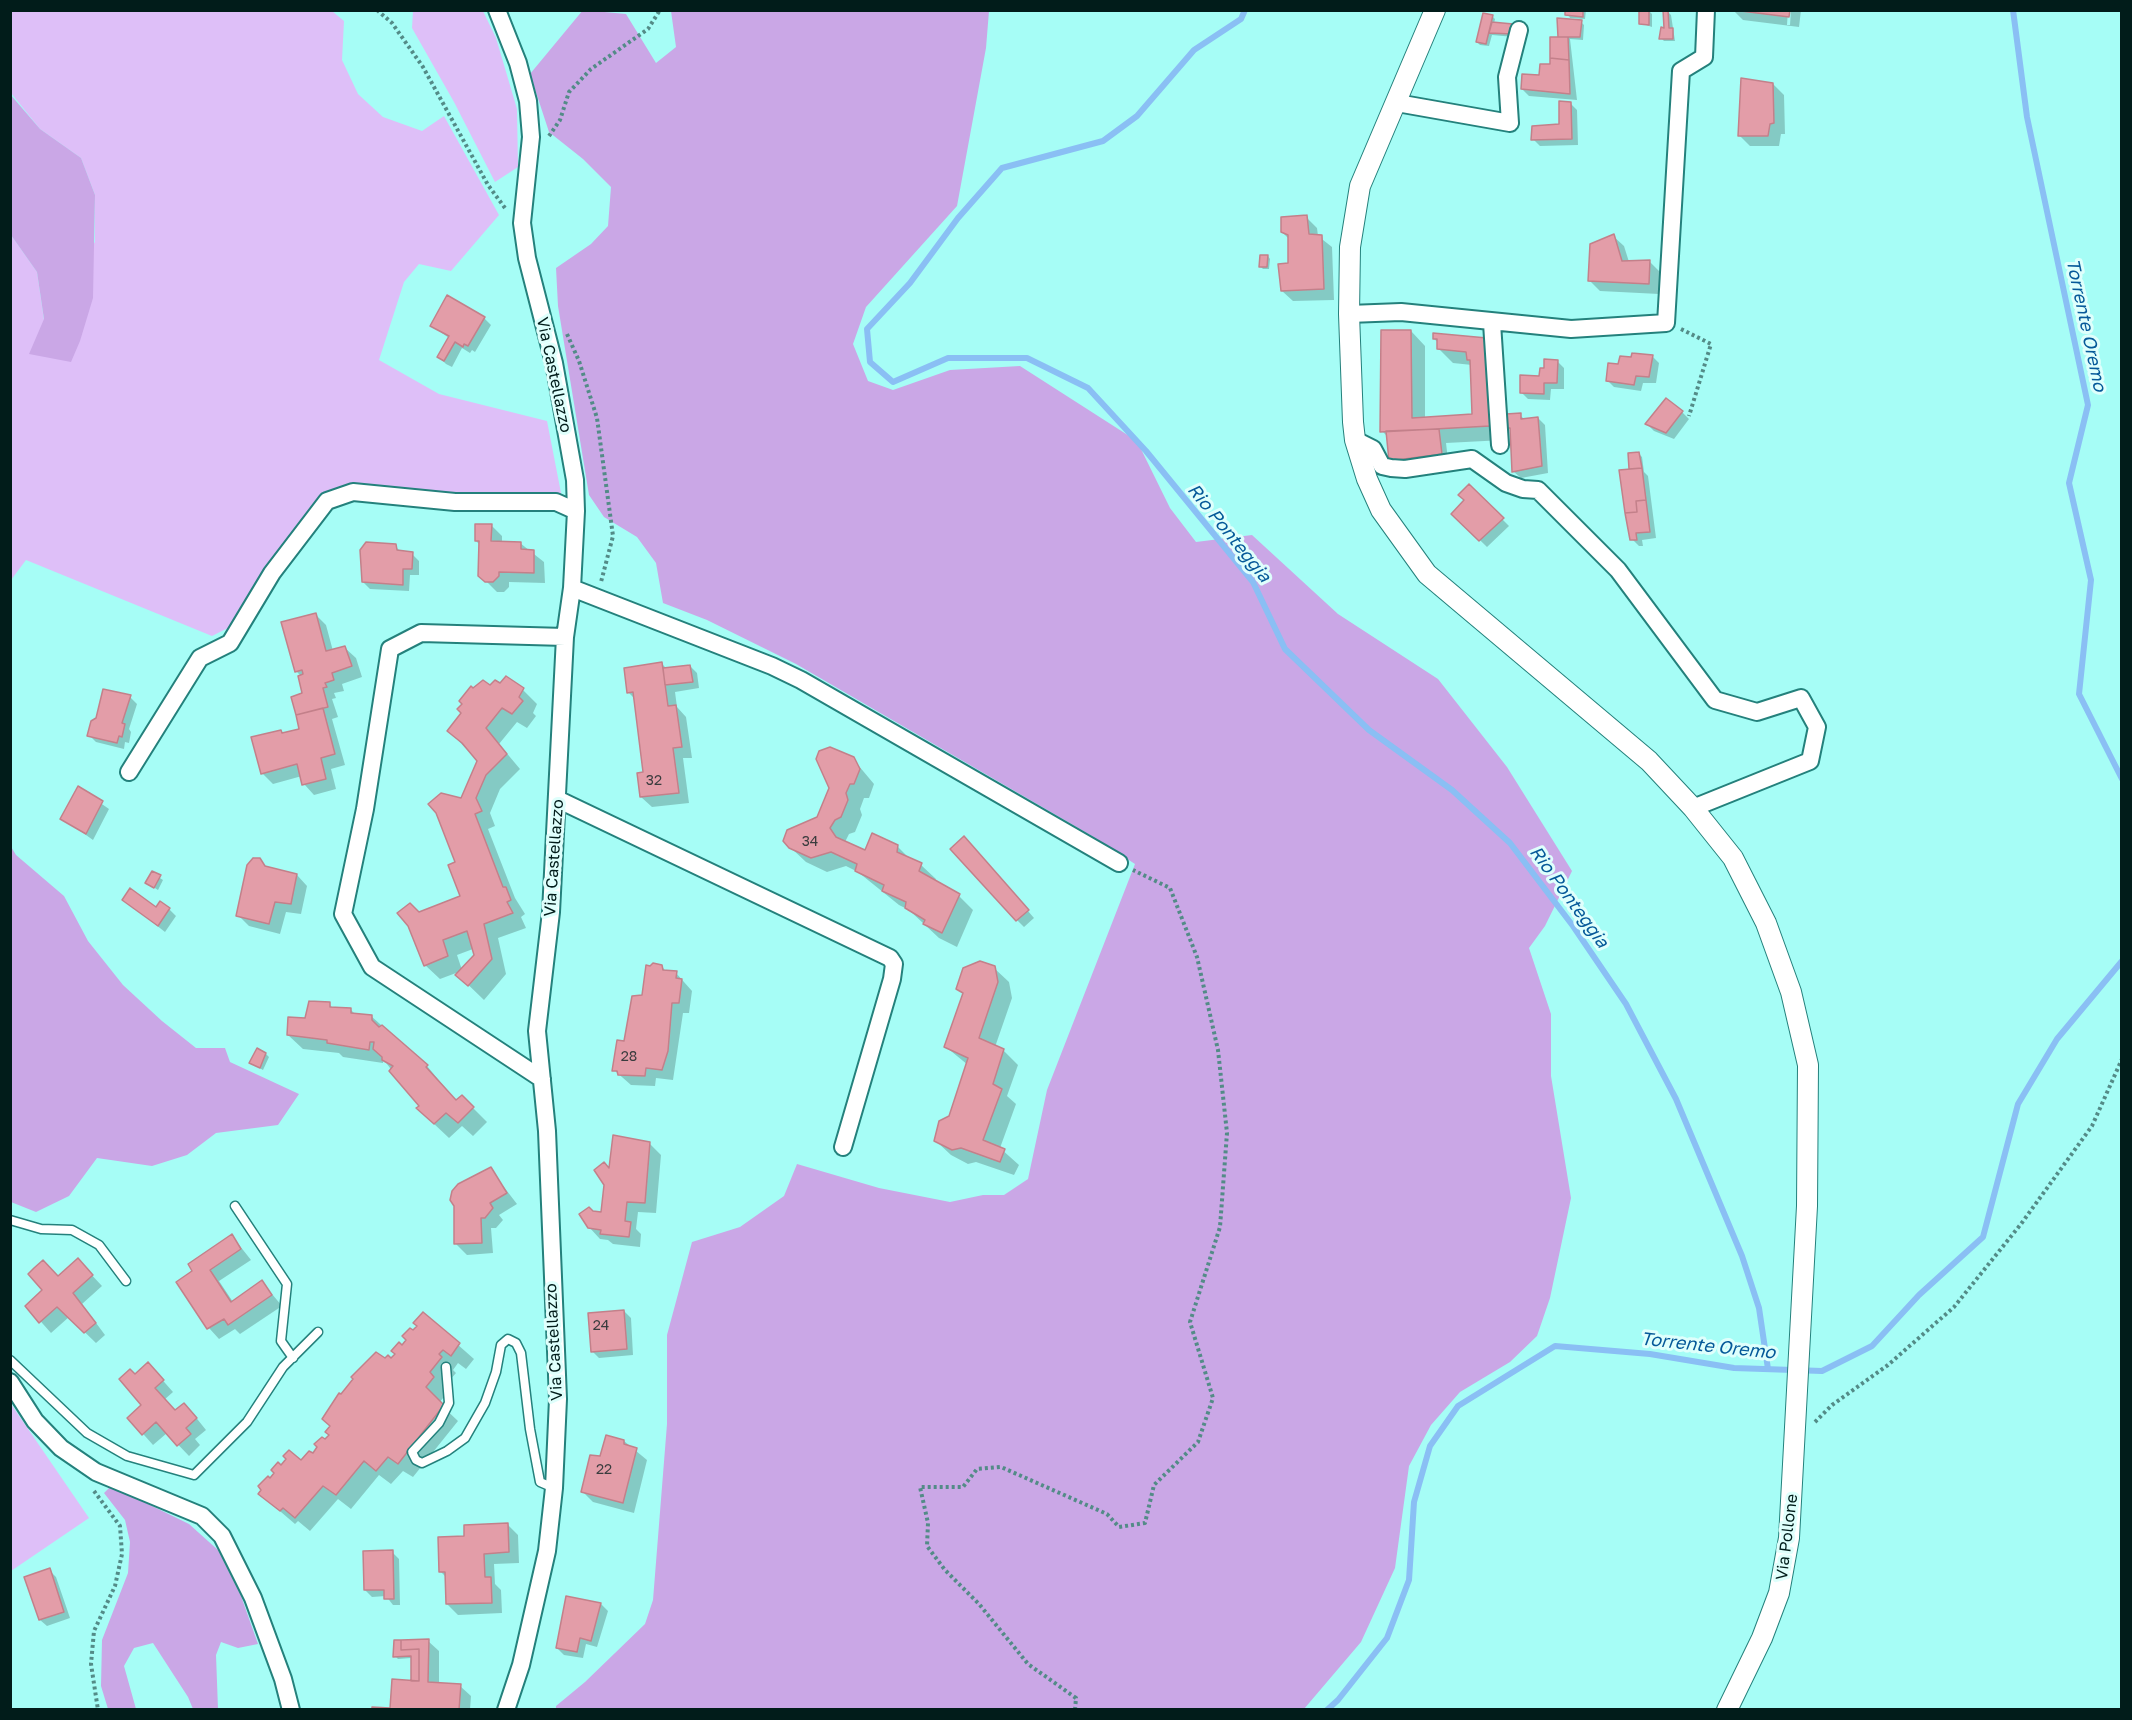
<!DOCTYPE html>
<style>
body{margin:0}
#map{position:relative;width:2132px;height:1720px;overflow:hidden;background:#a6fdf6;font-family:"Golos Text",sans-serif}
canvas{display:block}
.frame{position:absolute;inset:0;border:12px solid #011c1a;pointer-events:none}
</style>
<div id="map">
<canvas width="2132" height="1720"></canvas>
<div class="frame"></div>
</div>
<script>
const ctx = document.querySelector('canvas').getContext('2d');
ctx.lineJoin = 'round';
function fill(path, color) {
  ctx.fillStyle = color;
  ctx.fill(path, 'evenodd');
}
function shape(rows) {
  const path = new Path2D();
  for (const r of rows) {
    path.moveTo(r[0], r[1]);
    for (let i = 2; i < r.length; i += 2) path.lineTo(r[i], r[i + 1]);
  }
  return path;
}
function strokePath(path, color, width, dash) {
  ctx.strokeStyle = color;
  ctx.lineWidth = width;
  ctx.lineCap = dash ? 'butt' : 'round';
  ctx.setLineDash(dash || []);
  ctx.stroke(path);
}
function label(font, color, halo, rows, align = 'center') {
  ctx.font = font + ' "Golos Text",sans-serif';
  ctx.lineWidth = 6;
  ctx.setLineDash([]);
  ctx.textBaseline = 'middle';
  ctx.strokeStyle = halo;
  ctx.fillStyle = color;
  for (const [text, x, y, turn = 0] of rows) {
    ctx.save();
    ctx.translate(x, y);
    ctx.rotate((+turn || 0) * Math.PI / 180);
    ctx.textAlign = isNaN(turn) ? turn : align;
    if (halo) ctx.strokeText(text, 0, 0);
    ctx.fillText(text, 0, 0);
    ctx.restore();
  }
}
fill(shape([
 [11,11,332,11,344,21,342,60,358,94,383,117,422,131,444,116,499,215,451,271,419,264,404,282,379,360,439,394,547,421,562,498,450,496,362,484,340,486,318,500,279,549,228,628,212,636,26,560,11,580,11,235,37,272,44,320,95,242,95,195,81,158,40,129,11,93],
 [413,11,483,11,496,38,517,109,518,167,495,182,454,102,412,28],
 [11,1404,89,1518,11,1571,10,1571]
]), '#debff8');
fill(shape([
 [583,10,626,14,656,63,676,47,671,11,989,11,986,48,957,206,866,307,853,344,868,381,893,390,950,370,1020,366,1137,441,1170,508,1196,542,1252,535,1338,614,1438,679,1507,767,1572,871,1545,926,1529,948,1551,1014,1551,1076,1571,1198,1550,1298,1537,1336,1510,1362,1460,1392,1431,1425,1409,1466,1395,1568,1361,1642,1304,1709,556,1709,556,1706,585,1682,645,1624,653,1600,667,1424,667,1335,692,1242,740,1227,784,1196,797,1164,879,1188,950,1202,983,1195,1004,1195,1028,1179,1047,1090,1135,864,1092,836,796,664,707,620,663,603,656,563,637,537,604,517,589,495,558,306,556,268,591,244,608,226,611,187,583,159,549,132,530,74],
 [10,94,40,129,81,158,95,195,93,298,80,341,71,362,29,354,44,319,37,272,11,235],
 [10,845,16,855,64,896,88,941,123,985,162,1021,196,1048,225,1048,230,1062,299,1094,278,1125,216,1133,187,1155,152,1166,97,1158,69,1196,36,1212,11,1202],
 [111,1486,189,1524,218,1550,241,1596,258,1644,238,1648,221,1642,216,1655,218,1709,193,1709,188,1697,153,1643,134,1648,124,1666,136,1709,108,1709,101,1686,102,1640,128,1573,130,1542,125,1520,104,1493]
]), '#caa7e6');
fill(shape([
 [1566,10,1586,10,1585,19,1570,18],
 [1733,10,1788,10,1787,25,1790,25,1791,10,1801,10,1799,27,1743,20],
 [1649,11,1652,14,1652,27,1640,23],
 [1668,12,1671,15,1675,41,1664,41,1661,38,1665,30],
 [1492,16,1495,19,1494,24,1514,37,1492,35,1489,46,1480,45,1477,42],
 [1581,22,1584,25,1583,40,1570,39,1577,100,1529,96,1522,89,1551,66,1559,39],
 [1742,79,1773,84,1784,95,1785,134,1781,134,1779,146,1750,146,1739,135],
 [1570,103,1577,110,1578,145,1540,146,1533,139,1561,126],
 [1306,217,1317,228,1318,236,1332,247,1334,300,1293,301,1282,291,1289,265,1289,239,1282,232],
 [1613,236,1624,246,1629,262,1650,262,1661,273,1659,294,1600,291,1589,280],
 [1268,256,1270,259,1269,269,1263,269,1260,266],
 [484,318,491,325,475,352,472,350,470,353,462,348,452,367,446,364,439,357,449,338,432,326],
 [1411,331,1425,346,1425,418,1473,415,1472,365,1453,363,1438,348,1439,343,1434,339,1486,339,1504,440,1446,443,1448,460,1397,467,1388,437,1382,431],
 [1652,356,1659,363,1656,383,1643,383,1641,391,1614,387,1607,380,1619,365],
 [1557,361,1564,368,1564,389,1551,389,1550,400,1528,399,1521,392],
 [1682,412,1689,419,1674,439,1654,431,1647,424],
 [1520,415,1525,420,1538,418,1545,425,1548,473,1521,478,1514,472,1512,431,1509,428],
 [1639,454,1642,457,1644,472,1648,476,1656,538,1642,540,1643,546,1639,546,1632,539,1629,455],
 [1469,486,1509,526,1487,547,1453,514,1466,500],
 [491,525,502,536,502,543,520,543,544,562,545,583,509,582,509,587,504,592,497,592,480,575,480,545,476,541],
 [395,546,402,553,412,554,419,561,419,575,410,575,409,591,370,589,363,582],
 [316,615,326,625,333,651,345,648,356,658,362,677,342,684,344,691,334,693,336,698,332,699,338,717,332,719,345,765,331,769,336,789,314,795,304,784,302,776,273,784,262,773,281,731,284,735,301,730,304,694,301,676,296,671],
 [662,664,667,669,690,666,697,673,699,688,675,692,677,707,686,717,692,758,683,758,689,803,652,807,641,797,645,774,635,699,629,693],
 [490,687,523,690,537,704,533,713,536,716,527,728,517,722,499,744,520,769,500,789,490,813,495,826,488,829,515,898,525,914,521,917,526,928,498,938,506,974,484,1000,456,973,440,979,425,965,419,914,462,897,457,863,461,800,478,761,449,731],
 [473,949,475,956,462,970,457,955],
 [130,697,137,704,129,729,131,732,129,743,125,742,124,749,96,742,89,735],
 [853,759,874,784,869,798,864,798,860,809,862,815,855,832,849,834,845,842,865,852,897,846,911,860,921,865,936,879,934,882,959,896,973,910,957,947,939,938,909,910,899,905,858,872,846,866,827,872,806,862,790,847,818,818],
 [79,788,109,809,93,840,62,818],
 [971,845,1034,918,1024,927,1017,920],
 [259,860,268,868,297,875,307,886,301,914,286,912,280,934,249,926,238,915],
 [152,873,163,880,158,890,147,883],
 [124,900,156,909,169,909,176,916,165,932],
 [661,966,667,972,676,973,692,991,689,1013,683,1013,673,1080,656,1078,655,1086,631,1085,614,1070,643,996],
 [994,968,1009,982,1012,998,995,1047,1003,1050,1018,1065,1007,1096,1016,1104,1000,1148,1019,1165,1014,1175,976,1162,968,1164,951,1155,936,1141,950,1117,968,1065,946,1047,964,995,958,989],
 [329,1004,334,1009,351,1010,356,1015,371,1016,427,1066,457,1102,462,1097,487,1122,473,1136,462,1126,449,1138,432,1122,383,1059,383,1063,343,1057,339,1053,303,1049,288,1035],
 [266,1054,269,1057,263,1070,254,1065],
 [650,1144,661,1155,656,1213,638,1212,636,1229,641,1234,640,1247,613,1244,608,1240,600,1239,589,1227,593,1213,603,1214,610,1170],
 [490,1169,517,1204,499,1215,503,1220,496,1228,491,1228,493,1253,467,1255,456,1244],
 [232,1236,251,1260,219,1281,233,1302,262,1282,282,1306,240,1334,235,1329,219,1339,209,1328,178,1282],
 [88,1271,102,1286,82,1304,105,1335,96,1343,69,1317,51,1333,27,1306,58,1277],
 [624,1311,631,1318,633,1355,599,1358,592,1351],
 [423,1314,474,1359,466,1369,458,1363,453,1370,456,1373,443,1388,448,1392,439,1403,458,1421,413,1477,403,1471,391,1484,379,1475,351,1509,338,1499,310,1531,298,1521,295,1524,260,1494,281,1467,301,1462,313,1455,331,1435,342,1396,385,1360,391,1360,419,1326],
 [158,1375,173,1392,164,1400,175,1412,194,1415,206,1430,195,1439,200,1445,189,1456,167,1433,153,1445,129,1418,143,1405,135,1376],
 [624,1441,647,1460,634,1513,593,1502,582,1491,602,1458],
 [507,1524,518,1535,519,1563,494,1564,495,1584,501,1590,502,1613,458,1615,447,1604,446,1577,440,1571],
 [392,1552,399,1559,400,1605,393,1605,386,1596,372,1597,365,1590],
 [49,1570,56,1577,70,1618,47,1626,40,1620],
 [601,1604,608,1611,597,1647,586,1644,583,1658,564,1655,557,1648],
 [428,1641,439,1651,439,1684,460,1686,471,1696,470,1710,391,1710,412,1682,411,1658,398,1659,395,1656]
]), '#0003');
strokePath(shape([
 [1245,10,1241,19,1194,50,1137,116,1103,141,1002,168,958,218,910,283,867,329,870,362,893,382,948,358,1027,358,1088,388,1146,451,1253,582,1285,649,1369,730,1452,790,1510,843,1573,926,1626,1004,1676,1099,1742,1256,1759,1308,1768,1369],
 [2013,10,2027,117,2088,405,2069,483,2091,580,2079,694,2122,779],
 [1327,1710,1338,1700,1387,1638,1409,1580,1414,1502,1430,1446,1458,1406,1555,1346,1650,1354,1734,1368,1822,1371,1872,1346,1919,1295,1983,1237,2018,1104,2057,1039,2122,961]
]), '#8abff4', 6);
const building = shape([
 [1565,10,1583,10,1583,17,1565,15,1565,10],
 [1639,10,1649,10,1649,25,1639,24,1639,10],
 [1663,10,1668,10,1669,28,1673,28,1673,39,1659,39,1661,27,1664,28,1663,10],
 [1733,10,1790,10,1789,17,1733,10],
 [1483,13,1493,15,1486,44,1476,42,1483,13],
 [1557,18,1582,20,1580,37,1558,37,1557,18],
 [1492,22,1513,24,1512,34,1489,33,1492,22],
 [1550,37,1568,37,1569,60,1550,58,1550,37],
 [1550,58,1569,60,1570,94,1521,89,1522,74,1539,75,1540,64,1550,64,1550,58],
 [1741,78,1773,83,1774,123,1770,124,1768,136,1738,136,1741,78],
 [1559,101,1571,102,1572,139,1531,140,1532,126,1559,124,1559,101],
 [1307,215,1309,234,1322,235,1324,289,1281,291,1278,264,1288,263,1288,235,1281,232,1281,217,1307,215],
 [1614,234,1622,261,1650,260,1649,284,1588,281,1590,244,1614,234],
 [1260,255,1268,255,1267,267,1259,267,1260,255],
 [447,295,485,317,468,346,464,344,463,347,455,342,444,361,437,357,449,336,430,326,447,295],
 [1381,330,1411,330,1412,418,1472,414,1470,360,1467,360,1466,352,1437,349,1437,339,1433,339,1433,333,1487,338,1490,426,1380,432,1381,330],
 [1632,353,1653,355,1649,377,1636,376,1634,385,1606,381,1608,363,1618,364,1620,356,1631,357,1632,353],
 [1544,359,1558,360,1557,383,1544,383,1544,394,1520,393,1520,375,1539,376,1540,368,1544,368,1544,359],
 [1666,398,1683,411,1666,433,1645,424,1666,398],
 [1521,413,1521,419,1538,417,1542,466,1512,472,1510,428,1507,428,1506,414,1521,413],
 [1439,429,1442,454,1389,461,1386,431,1439,429],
 [1639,452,1642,468,1629,469,1628,453,1639,452],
 [1642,468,1646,500,1636,501,1637,512,1625,513,1619,470,1642,468],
 [1469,484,1504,518,1479,541,1451,514,1464,500,1458,495,1469,484],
 [1646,500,1650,532,1636,533,1637,540,1630,540,1625,513,1637,512,1636,501,1646,500],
 [475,524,492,524,491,541,521,542,521,549,534,550,534,573,499,572,499,576,493,582,485,582,478,576,479,541,475,541,475,524],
 [366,542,396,544,397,550,413,552,412,569,403,569,403,585,362,582,360,550,366,542],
 [316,613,326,651,345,646,352,666,332,673,334,680,325,683,327,687,323,688,328,707,296,715,291,697,302,693,298,676,303,674,302,670,295,672,281,622,316,613],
 [662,662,668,706,676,705,682,747,673,748,679,793,640,797,637,773,643,772,633,692,627,693,624,668,662,662],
 [690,665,693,682,665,685,663,668,690,665],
 [506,676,524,688,519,697,523,701,512,714,502,708,486,728,507,754,486,775,476,798,482,811,475,814,503,887,506,887,511,900,507,902,513,913,484,924,492,959,468,986,455,975,474,955,467,931,443,940,448,956,424,966,408,926,397,913,410,903,419,912,460,896,448,865,455,862,436,813,428,804,441,793,461,798,477,761,462,743,447,731,461,713,457,709,462,704,459,701,471,686,473,688,483,680,490,685,495,680,500,683,506,676],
 [103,689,131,695,122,723,125,724,122,737,119,736,117,743,87,736,91,721,96,718,103,689],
 [323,708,335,754,321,758,326,779,302,785,297,764,261,774,251,737,281,730,282,733,299,729,296,715,323,708],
 [830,747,854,757,860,769,854,784,850,784,846,793,848,800,841,817,835,820,830,828,836,837,865,850,872,833,898,845,897,852,922,863,919,871,960,894,942,933,923,924,925,920,905,908,906,902,882,891,884,885,855,871,857,864,831,852,811,858,789,848,783,841,787,830,817,817,829,788,816,759,819,751,830,747],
 [78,786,103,801,86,834,60,819,78,786],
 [964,836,1029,910,1016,921,950,849,964,836],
 [253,858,260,858,265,866,297,874,291,904,275,902,269,924,236,916,247,865,253,858],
 [152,871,161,875,154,888,145,883,152,871],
 [130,888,156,907,160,901,170,908,158,926,122,900,130,888],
 [980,961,995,966,998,982,979,1038,1004,1049,993,1084,1002,1089,983,1140,1005,1149,1000,1162,961,1148,952,1150,934,1141,939,1121,949,1116,968,1058,944,1047,963,993,956,989,963,968,980,961],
 [653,963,662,965,663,970,677,971,676,978,682,979,679,1003,672,1003,668,1051,662,1070,646,1068,645,1076,618,1075,617,1071,612,1071,617,1040,624,1041,632,996,642,995,646,965,650,966,653,963],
 [309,1001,330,1002,330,1007,351,1008,351,1013,372,1015,372,1020,379,1027,382,1025,428,1065,426,1067,456,1100,462,1095,474,1107,458,1123,446,1113,434,1124,416,1108,419,1106,389,1071,393,1066,382,1060,382,1057,373,1049,374,1042,370,1042,369,1050,327,1043,327,1040,287,1035,288,1017,305,1018,309,1001],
 [257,1048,266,1053,260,1068,249,1063,257,1048],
 [613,1135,650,1142,645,1203,627,1202,625,1221,631,1222,629,1237,600,1234,601,1230,588,1228,579,1214,589,1207,593,1211,601,1212,604,1185,594,1170,604,1162,609,1168,613,1135],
 [491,1167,507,1193,490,1203,493,1208,485,1218,481,1218,482,1243,454,1244,454,1206,450,1200,452,1191,458,1184,491,1167],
 [232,1234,241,1249,210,1270,231,1302,262,1280,272,1295,228,1325,224,1319,207,1329,176,1282,192,1271,188,1264,232,1234],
 [78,1258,93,1275,73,1293,96,1323,84,1333,57,1307,39,1323,25,1306,42,1290,28,1274,34,1268,43,1260,58,1276,78,1258],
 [624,1310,627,1349,591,1352,588,1313,624,1310],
 [423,1312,460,1343,451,1356,443,1350,439,1354,442,1357,430,1372,434,1377,426,1387,444,1405,398,1464,388,1457,376,1471,364,1461,336,1495,323,1486,295,1518,283,1508,280,1511,258,1494,261,1490,258,1486,268,1476,270,1478,274,1473,271,1470,278,1462,281,1465,286,1459,283,1456,289,1450,301,1460,309,1451,313,1453,317,1447,314,1444,322,1437,325,1439,329,1435,325,1432,330,1426,322,1419,339,1393,341,1394,353,1379,351,1377,376,1352,385,1358,388,1355,391,1358,395,1354,391,1351,399,1342,402,1345,406,1340,402,1336,410,1328,413,1330,417,1326,413,1323,423,1312],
 [148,1362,164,1380,155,1388,175,1410,184,1403,197,1418,186,1428,191,1434,177,1446,156,1422,142,1435,127,1418,141,1405,119,1379,130,1369,135,1374,148,1362],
 [606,1435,624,1440,624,1444,637,1448,623,1503,581,1492,590,1455,600,1456,606,1435],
 [508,1523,509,1552,484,1554,485,1577,491,1577,492,1603,446,1604,445,1572,439,1572,438,1537,464,1536,464,1525,508,1523],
 [393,1550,394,1599,384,1599,384,1590,364,1590,363,1551,393,1550],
 [50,1568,64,1612,39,1620,24,1577,50,1568],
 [566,1596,601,1603,591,1641,580,1638,577,1652,556,1648,566,1596],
 [429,1639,428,1682,461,1684,459,1710,372,1710,372,1707,390,1708,392,1679,419,1681,419,1649,401,1650,401,1640,429,1639],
 [394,1640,401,1640,401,1650,419,1649,419,1681,411,1681,411,1656,393,1657,394,1640]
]);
fill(building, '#e39da8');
strokePath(building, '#c3808a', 1.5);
const service = shape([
 [235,1206,287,1284,281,1341,293,1358],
 [10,1220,41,1229,72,1230,99,1245,126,1281],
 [10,1360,87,1433,127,1456,194,1475,247,1422,283,1367,318,1332],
 [446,1367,449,1403,439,1423,412,1452,416,1460,422,1463,447,1451,465,1438,485,1403,496,1372,501,1345,508,1339,516,1343,521,1353,530,1429,540,1482,554,1488]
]);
const minor = shape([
 [497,10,518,63,528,101,531,137,522,223,527,258,554,363,575,480,576,511,572,588,565,637,551,912,537,1031,547,1131,558,1399,554,1488,547,1551,521,1665,506,1710],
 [1397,103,1510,123,1507,77,1519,30],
 [1349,314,1401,312,1571,329,1666,323,1681,71,1704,57,1706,10],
 [1492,323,1500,445],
 [1355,440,1373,449,1382,466,1391,468,1405,469,1472,459,1506,483,1523,489,1538,490,1618,570,1715,700,1757,712,1801,698,1817,727,1810,761,1693,808],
 [572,588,772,666,801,680,1119,863],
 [129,772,200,658,230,643,272,573,327,501,353,492,455,502,556,502,576,511],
 [557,799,890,958,894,964,892,979,843,1147],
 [542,1079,372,967,343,914,365,809,390,649,421,633,565,637],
 [10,1382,35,1421,61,1448,96,1472,202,1516,222,1536,253,1598,283,1679,291,1710]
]);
const tertiary = shape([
 [1435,10,1360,186,1350,247,1349,314,1353,422,1355,440,1367,479,1381,510,1427,574,1649,761,1693,808,1733,858,1766,923,1791,992,1808,1065,1807,1206,1789,1538,1779,1593,1762,1638,1727,1710]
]);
strokePath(service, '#24817c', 11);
strokePath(minor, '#24817c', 20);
strokePath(tertiary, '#24817c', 22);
strokePath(shape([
 [377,10,392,23,423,67,488,185,505,208],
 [549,136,560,120,569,92,591,69,648,29,660,10],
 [1681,329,1711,344,1689,416],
 [567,334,579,361,597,418,613,536,601,582],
 [1815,1422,1832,1405,1888,1365,1954,1307,2021,1224,2092,1126,2122,1059],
 [94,1491,120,1526,122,1554,115,1586,94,1631,91,1664,98,1710],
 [1075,1710,1076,1698,1028,1664,979,1604,945,1570,927,1546,928,1523,920,1487,963,1487,977,1469,1001,1467,1107,1514,1119,1527,1145,1523,1154,1485,1198,1442,1213,1398,1190,1322,1220,1227,1227,1133,1218,1050,1197,957,1170,888,1133,870]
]), '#538b87', 4, [3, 3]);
strokePath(service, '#fff', 8);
strokePath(minor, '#fff', 16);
strokePath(tertiary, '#fff', 20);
label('14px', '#3a3c3e', null, [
 ["32",654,781],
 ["34",810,842],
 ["28",629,1057],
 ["24",601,1326],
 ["22",604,1470]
]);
label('16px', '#011c1a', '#dffffc', [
 ["Via Castellazzo",554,375,78],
 ["Via Castellazzo",554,858,-86],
 ["Via Castellazzo",554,1342,-93],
 ["Via Pollone",1787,1537,-83]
]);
label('italic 18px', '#055999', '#dffffc', [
 ["Torrente Oremo",2086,325,78],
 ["Rio Ponteggia",1229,533,51],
 ["Rio Ponteggia",1569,897,54],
 ["Torrente Oremo",1708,1346,6]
]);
</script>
